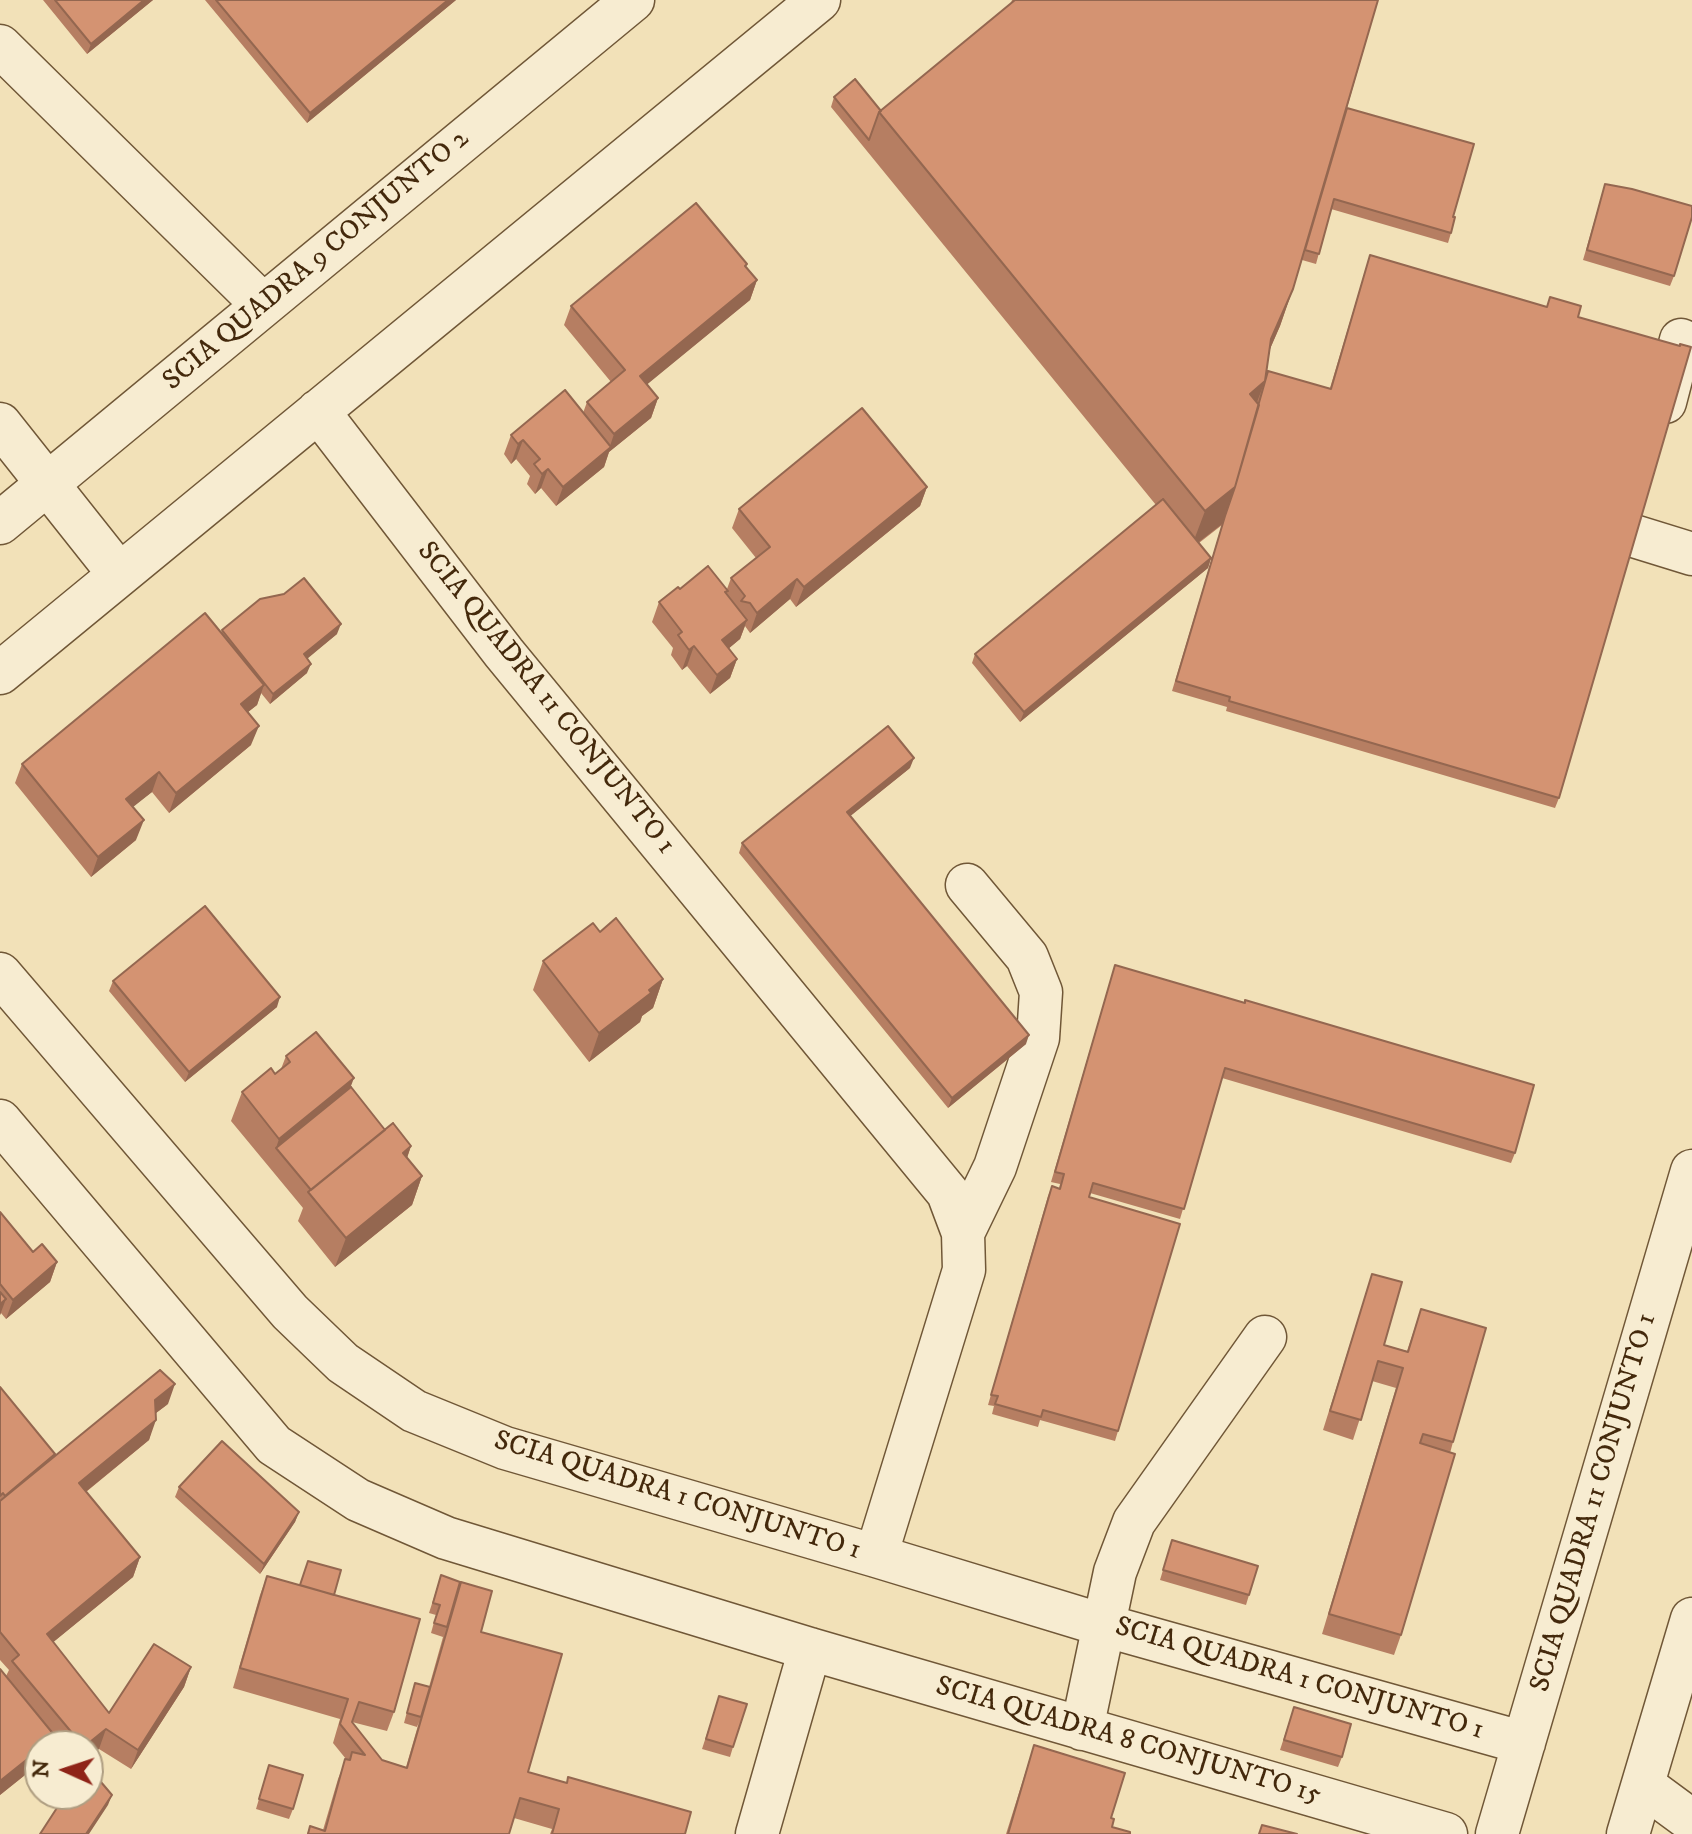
<!DOCTYPE html>
<style>
body{margin:0}
#map{position:relative;width:1692px;height:1834px;overflow:hidden;background:#f2e1b8;font-family:"IM FELL DW Pica",serif}
canvas{display:block}
.north{position:absolute;left:24px;top:1730px;width:80px;height:80px;box-sizing:border-box;background:#f7ecd1;border:2px solid #af9e82;border-radius:50%;rotate:273deg;font-size:22px;font-weight:700;line-height:32px;text-align:center;color:#44290c}
.north::after{content:'';display:block;margin:auto;width:28px;height:36px;background:#8f2418;clip-path:polygon(50% 0,100% 100%,50% 72%,0 100%)}
</style>
<div id="map">
<canvas width="1692" height="1834"></canvas>
<div class="north">N</div>
</div>
<script>
const ctx = document.querySelector('canvas').getContext('2d');
ctx.lineJoin = 'round';
function shape(rows) {
  const path = new Path2D();
  for (const r of rows) {
    path.moveTo(r[0], r[1]);
    for (let i = 2; i < r.length; i += 2) path.lineTo(r[i], r[i + 1]);
  }
  return path;
}
function strokePath(path, color, width, dash) {
  ctx.strokeStyle = color;
  ctx.lineWidth = width;
  ctx.lineCap = dash ? 'butt' : 'round';
  ctx.setLineDash(dash || []);
  ctx.stroke(path);
}
function fill(path, color) {
  ctx.fillStyle = color;
  ctx.fill(path, 'evenodd');
}
function label(font, color, halo, rows, align = 'center') {
  ctx.font = font + ' "IM FELL DW Pica",serif';
  ctx.lineWidth = 6;
  ctx.setLineDash([]);
  ctx.textBaseline = 'middle';
  ctx.strokeStyle = halo;
  ctx.fillStyle = color;
  for (const [text, x, y, turn = 0] of rows) {
    ctx.save();
    ctx.translate(x, y);
    ctx.rotate((+turn || 0) * Math.PI / 180);
    ctx.textAlign = isNaN(turn) ? turn : align;
    if (halo) ctx.strokeText(text, 0, 0);
    ctx.fillText(text, 0, 0);
    ctx.restore();
  }
}
const minor = shape([
 [0,46,263,305],
 [1665,402,1681,340],
 [318,411,504,653,948,1193,963,1233,964,1270,876,1556],
 [0,424,119,574],
 [1582,520,1692,554],
 [0,523,633,0],
 [0,673,819,0],
 [0,974,290,1312,343,1363,414,1411,505,1448,876,1556,1103,1625,1524,1743],
 [0,1121,274,1445,358,1500,446,1538,810,1649,1446,1834],
 [963,1233,995,1167,1038,1038,1041,992,1027,957,967,885],
 [1082,1729,1115,1572,1134,1522,1265,1337],
 [1643,1785,1692,1821],
 [757,1834,810,1649],
 [1497,1834,1692,1171],
 [1628,1834,1692,1619]
]);
strokePath(minor, '#705737', 45);
strokePath(minor, '#f7ecd1', 42);
fill(shape([
 [43,0,153,0,87,54],
 [205,0,456,0,307,123],
 [1012,0,1378,0,1347,108,1453,217,1451,233,1448,243,1331,209,1316,264,1302,260,1280,326,1270,349,1265,379,1330,388,1370,255,1578,317,1559,798,1555,808,1226,711,1227,707,1172,691,1222,525,1199,543,1211,558,1208,568,1020,722,972,663,975,654,1156,505,831,107,834,97,881,111,1011,3],
 [1605,184,1674,276,1670,286,1583,260],
 [747,264,746,266,757,280,750,300,647,384,658,398,651,418,609,452,604,467,556,506,541,488,535,494,527,484,530,476,516,459,511,464,504,454,511,435,583,413,587,402,611,382,564,325,571,306],
 [927,487,920,506,796,607,790,599,750,633,745,626,740,639,729,648,737,659,730,678,710,694,687,666,682,670,671,655,673,648,652,622,659,602,727,589,731,578,756,558,732,528,739,509],
 [222,630,337,634,307,658,307,673,270,704,261,693,257,705,248,712,251,745,169,813,152,792,132,807,136,840,91,877,15,783,22,764,221,633],
 [910,768,850,816,1026,1044,948,1108,739,853,742,843],
 [600,932,663,979,653,1008,642,1016,640,1022,589,1062,533,990,543,961],
 [1115,965,1515,1153,1511,1163,1222,1078,1180,1219,1090,1193,1089,1197,1118,1431,1115,1441,1040,1420,1038,1427,992,1414,994,1406,988,1405,1048,1196,1052,1186,1059,1189,1060,1184,1051,1182],
 [113,981,277,1007,185,1082,109,991],
 [286,1056,351,1087,385,1130,411,1146,407,1158,422,1176,412,1205,335,1267,298,1221,303,1208,231,1121,242,1092,275,1074,281,1069],
 [0,1212,33,1252,57,1262,50,1282,6,1319,1,1313,0,1315],
 [1372,1274,1384,1345,1407,1351,1421,1309,1453,1442,1401,1635,1394,1655,1322,1634,1396,1388,1372,1381,1353,1440,1323,1430],
 [0,1387,54,1457,168,1404,156,1413,149,1440,86,1492,140,1557,133,1577,53,1642,109,1713,191,1667,184,1687,131,1769,99,1749,88,1746,59,1746,54,1740,52,1746,40,1746,40,1763,0,1795,6,1676,9,1670,0,1660],
 [179,1487,299,1512,295,1522,260,1574,175,1497],
 [1172,1540,1249,1595,1246,1605,1160,1580],
 [308,1561,334,1595,394,1712,387,1731,352,1722,382,1760,406,1767,419,1722,417,1727,404,1723,412,1693,415,1683,429,1687,443,1637,431,1633,436,1615,429,1613,441,1575,481,1632,528,1772,685,1834,550,1834,552,1829,514,1818,509,1834,307,1834,310,1826,323,1830,338,1779,346,1759,333,1743,340,1719,233,1688,260,1595,267,1576,300,1585],
 [716,1706,733,1747,730,1757,702,1749],
 [1294,1707,1342,1757,1338,1767,1280,1750],
 [1034,1745,1111,1818,1112,1827,1130,1834,1006,1834],
 [269,1765,293,1809,289,1819,256,1809]
]), '#b67e62');
fill(shape([
 [144,0,153,0,87,54,91,44],
 [448,0,456,0,307,123,310,113],
 [757,280,750,300,633,396,640,376],
 [1293,289,1280,326,1258,376,1271,339],
 [1265,381,1251,418,1250,394],
 [658,398,651,418,609,452,604,467,556,506,563,487,609,449,614,434],
 [523,440,516,459,511,464,518,444],
 [548,469,541,488,535,494,542,474],
 [927,487,920,506,796,607,804,587],
 [1235,487,1222,524,1191,548,1205,511],
 [1211,558,1208,568,1020,722,1024,712],
 [797,579,790,599,750,633,757,613],
 [747,620,740,639,715,660,722,640],
 [341,624,337,634,301,664,304,654],
 [694,646,687,666,682,670,689,650],
 [737,659,730,678,710,694,717,675],
 [311,664,307,673,270,704,273,694],
 [264,685,257,705,234,723,241,704],
 [259,726,251,745,169,813,176,793],
 [914,758,910,768,843,822,847,812],
 [159,772,152,792,118,819,126,799],
 [144,820,136,840,91,877,98,857],
 [663,979,653,1008,642,1016,640,1022,589,1062,599,1033],
 [280,997,277,1007,185,1082,189,1072],
 [1029,1035,1026,1044,948,1108,952,1098],
 [354,1078,343,1107,276,1148,279,1139],
 [411,1146,401,1175,403,1153],
 [422,1176,412,1205,335,1267,346,1238],
 [57,1262,50,1282,6,1319,13,1300],
 [6,1299,0,1315,0,1304],
 [175,1384,168,1404,148,1419,155,1400],
 [156,1420,149,1440,72,1503,79,1483],
 [299,1512,295,1522,260,1574,264,1564],
 [140,1557,133,1577,40,1653,47,1634],
 [191,1667,184,1687,131,1769,138,1750],
 [106,1729,99,1749,88,1758,88,1746,85,1746],
 [55,1736,52,1746,43,1746],
 [40,1749,40,1763,0,1795,0,1781],
 [112,1795,108,1805,89,1834,86,1834]
]), '#946750');
const building = shape([
 [55,0,144,0,91,44,55,0],
 [216,0,448,0,310,113,216,0],
 [1015,0,1378,0,1293,289,1271,339,1265,381,1250,394,1259,405,1235,487,1205,511,879,112,1015,0],
 [855,79,881,111,879,112,869,140,834,97,855,79],
 [1347,108,1474,144,1453,217,1455,217,1451,233,1334,199,1319,254,1305,250,1347,108],
 [1605,184,1632,189,1692,206,1692,217,1674,276,1587,250,1605,184],
 [696,203,747,264,745,266,757,280,640,376,658,398,614,434,587,402,625,370,571,306,696,203],
 [1370,255,1547,307,1550,297,1581,306,1578,317,1680,346,1680,344,1691,347,1559,798,1229,701,1230,697,1176,681,1225,516,1235,487,1268,371,1331,389,1370,255],
 [565,390,611,447,563,487,548,469,542,474,534,464,540,459,523,440,518,444,511,435,565,390],
 [862,408,927,487,804,587,797,579,757,613,750,603,741,601,745,596,731,578,770,547,739,509,862,408],
 [1163,499,1211,558,1024,712,975,654,1163,499],
 [708,566,728,591,725,592,747,620,722,640,737,659,717,675,694,646,689,650,678,635,682,632,659,602,678,587,680,589,708,566],
 [304,578,341,624,304,654,311,664,273,694,222,630,260,599,284,594,304,578],
 [205,613,264,685,241,704,259,726,176,793,159,772,126,799,144,820,98,857,22,764,205,613],
 [888,726,914,758,847,812,1029,1035,952,1098,742,843,888,726],
 [205,906,280,997,189,1072,113,981,205,906],
 [616,918,663,979,649,990,651,993,599,1033,543,961,593,923,600,932,616,918],
 [1115,965,1245,1003,1245,1000,1534,1085,1515,1153,1225,1068,1184,1209,1093,1183,1089,1197,1180,1224,1118,1431,1043,1410,1041,1417,995,1404,998,1396,991,1395,1052,1186,1060,1189,1064,1174,1055,1172,1115,965],
 [316,1032,354,1078,279,1139,242,1092,271,1068,275,1074,290,1062,286,1056,316,1032],
 [351,1087,385,1130,311,1190,276,1148,351,1087],
 [393,1123,411,1146,403,1153,422,1176,346,1238,308,1192,393,1123],
 [0,1212,33,1252,42,1244,57,1262,13,1300,0,1284,0,1212],
 [1372,1274,1402,1282,1384,1345,1408,1352,1421,1309,1486,1328,1453,1442,1423,1434,1420,1443,1455,1454,1401,1635,1329,1614,1403,1368,1378,1361,1361,1420,1330,1411,1372,1274],
 [0,1292,6,1299,0,1304,0,1292],
 [160,1370,175,1384,155,1400,156,1420,79,1483,140,1557,47,1634,109,1713,154,1644,191,1667,138,1750,106,1729,85,1746,83,1746,12,1661,19,1655,0,1632,0,1501,160,1370],
 [0,1387,55,1454,5,1496,3,1493,0,1496,0,1387],
 [222,1441,299,1512,264,1564,179,1487,222,1441],
 [1172,1540,1258,1566,1249,1595,1163,1570,1172,1540],
 [308,1561,341,1570,334,1595,300,1585,308,1561],
 [441,1575,460,1582,447,1627,434,1623,440,1605,433,1603,441,1575],
 [267,1576,420,1619,394,1712,359,1702,352,1722,382,1760,407,1768,461,1582,492,1591,481,1632,562,1654,528,1772,567,1783,568,1777,691,1812,685,1834,552,1834,559,1809,520,1798,509,1834,308,1834,310,1826,325,1831,345,1759,350,1760,352,1752,365,1755,340,1724,348,1699,240,1668,267,1576],
 [0,1669,55,1736,43,1746,40,1746,40,1749,0,1781,0,1669],
 [415,1683,430,1687,421,1717,407,1713,415,1683],
 [719,1696,747,1704,733,1747,706,1739,719,1696],
 [1294,1707,1351,1724,1342,1757,1284,1740,1294,1707],
 [1034,1745,1125,1773,1111,1818,1114,1819,1112,1827,1130,1832,1130,1834,1008,1834,1034,1745],
 [269,1765,303,1775,293,1809,259,1799,269,1765],
 [95,1775,112,1795,86,1834,40,1834,66,1794,88,1794,88,1785,95,1775],
 [1262,1825,1297,1834,1259,1834,1262,1825]
]);
fill(building, '#d49372');
strokePath(building, '#946750', 2);
label('28px', '#44290c', '#f7ecd1', [
 ["SCIA QUADRA 9 CONJUNTO 2",317,261,-40],
 ["SCIA QUADRA 11 CONJUNTO 1",545,699,51],
 ["SCIA QUADRA 1 CONJUNTO 1",677,1497,17],
 ["SCIA QUADRA 11 CONJUNTO 1",1595,1503,-74],
 ["SCIA QUADRA 1 CONJUNTO 1",1299,1680,16],
 ["SCIA QUADRA 8 CONJUNTO 15",1128,1742,16]
]);
</script>
